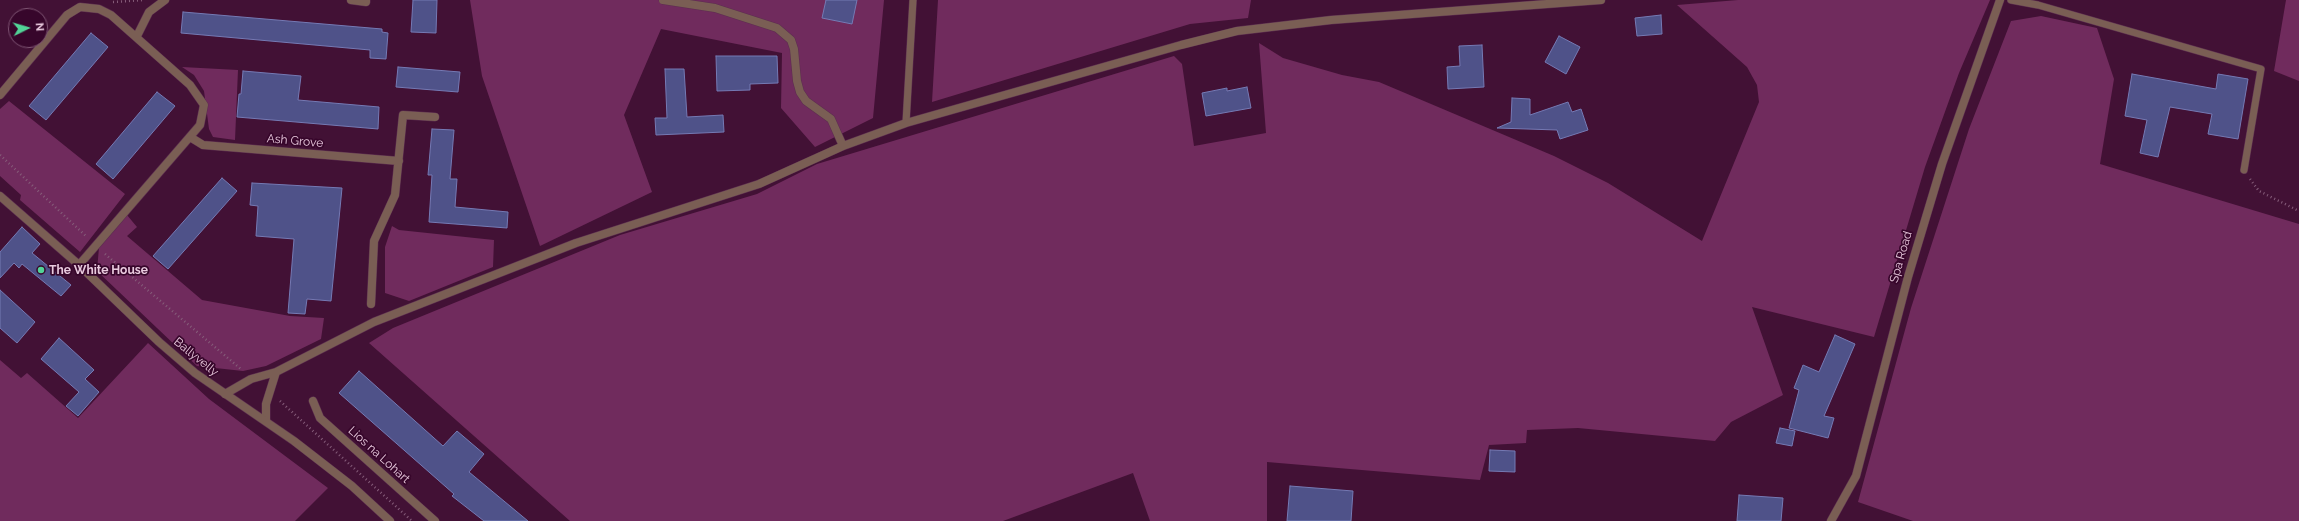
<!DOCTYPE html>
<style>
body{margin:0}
#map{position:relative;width:2299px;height:521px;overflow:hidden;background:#421135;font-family:Raleway,sans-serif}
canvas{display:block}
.north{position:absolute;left:8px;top:8px;width:40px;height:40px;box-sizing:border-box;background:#37062b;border:1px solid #7e5473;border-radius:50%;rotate:85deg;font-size:11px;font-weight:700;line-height:16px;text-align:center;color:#e9cade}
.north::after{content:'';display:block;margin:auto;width:14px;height:18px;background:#52d397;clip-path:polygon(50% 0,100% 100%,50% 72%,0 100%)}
</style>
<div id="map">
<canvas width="2299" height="521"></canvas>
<div class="north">N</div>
</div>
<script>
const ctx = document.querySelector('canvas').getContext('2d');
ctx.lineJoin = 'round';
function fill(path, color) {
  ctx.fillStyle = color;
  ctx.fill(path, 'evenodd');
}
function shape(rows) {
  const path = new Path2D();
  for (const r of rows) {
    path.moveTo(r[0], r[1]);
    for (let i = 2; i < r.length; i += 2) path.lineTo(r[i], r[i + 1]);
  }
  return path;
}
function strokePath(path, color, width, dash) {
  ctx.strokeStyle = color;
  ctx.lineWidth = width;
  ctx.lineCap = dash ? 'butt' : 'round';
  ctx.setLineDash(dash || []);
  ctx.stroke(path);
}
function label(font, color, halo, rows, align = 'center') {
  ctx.font = font + ' Raleway,sans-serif';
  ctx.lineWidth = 3.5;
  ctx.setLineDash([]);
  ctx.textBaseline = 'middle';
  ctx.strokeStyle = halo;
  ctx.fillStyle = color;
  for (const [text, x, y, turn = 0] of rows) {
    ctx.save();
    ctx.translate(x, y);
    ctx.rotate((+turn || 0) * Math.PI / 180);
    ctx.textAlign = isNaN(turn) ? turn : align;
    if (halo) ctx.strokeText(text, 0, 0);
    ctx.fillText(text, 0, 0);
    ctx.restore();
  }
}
fill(shape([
 [470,0,884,0,873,118,815,147,781,108,782,53,661,29,624,115,652,192,540,246,482,76],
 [938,0,1251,0,1248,18,1190,24,932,102],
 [1738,0,1990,0,1959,73,1925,167,1874,337,1752,307,1783,395,1731,422,1715,441,1578,428,1527,430,1526,443,1489,445,1480,480,1267,462,1267,521,1150,521,1133,473,1003,521,570,521,369,343,393,328,620,235,757,194,817,164,1174,56,1182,64,1194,146,1266,133,1259,43,1283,58,1342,75,1379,82,1554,156,1608,183,1702,241,1759,102,1757,85,1747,67,1677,5],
 [2286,0,2299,0,2299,81,2274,71],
 [2041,16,2097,28,2114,79,2100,164,2299,224,2299,521,1913,521,1858,502,1911,308,1969,129,2011,21],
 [182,67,238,70,235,140,213,137,209,129,204,91,194,75],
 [9,101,125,194,80,252,20,200,21,195,0,176,0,109],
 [127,215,137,227,127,236,202,300,290,316,324,318,321,339,266,366,243,371,197,366,97,271,99,247],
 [392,226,399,230,494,240,493,267,409,301,385,293,385,247],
 [148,343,209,399,328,488,295,521,0,521,0,360,21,378,27,373,78,418]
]), '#702b5d');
const building = shape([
 [413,0,437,0,436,33,411,32,413,0],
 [826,0,857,0,852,24,822,18,826,0],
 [183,12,382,29,382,32,388,33,386,59,370,58,370,50,181,33,183,12],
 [1661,15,1662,34,1637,36,1635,18,1661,15],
 [91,33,108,47,46,120,29,106,91,33],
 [1559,36,1580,47,1566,74,1545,62,1559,36],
 [1482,45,1484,87,1448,89,1447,67,1460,66,1459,46,1482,45],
 [716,56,777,56,778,83,750,84,750,90,717,91,716,56],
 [398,67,460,72,458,92,396,87,398,67],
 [665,69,684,69,687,117,723,115,724,132,656,135,655,118,667,118,665,69],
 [243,71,301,76,298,100,379,107,378,129,237,117,239,94,241,94,243,71],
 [2132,74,2216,89,2218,74,2248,79,2238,139,2208,134,2212,114,2170,107,2158,157,2140,153,2147,120,2125,116,2132,74],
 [1247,87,1251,108,1206,116,1202,93,1227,88,1227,91,1247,87],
 [157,92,175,106,113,179,96,164,157,92],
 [1512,98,1530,99,1530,115,1568,102,1572,112,1581,109,1588,130,1560,139,1557,130,1497,128,1511,122,1512,98],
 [432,129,454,130,450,179,457,179,455,207,508,212,507,228,429,222,432,175,428,175,432,129],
 [222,178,237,191,168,269,153,256,222,178],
 [252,183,342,188,331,301,307,299,305,314,288,313,294,239,256,236,258,206,250,205,252,183],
 [22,227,40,244,32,253,71,285,61,296,22,264,19,268,14,263,0,278,0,252,22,227],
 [0,290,35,322,17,343,0,328,0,290],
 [1835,335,1855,344,1824,416,1834,418,1828,438,1789,428,1799,390,1794,388,1803,365,1819,372,1835,335],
 [59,338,94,370,85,379,99,392,78,416,66,406,79,392,41,359,59,338],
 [359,371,443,446,457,431,484,454,469,472,528,521,484,521,452,496,454,494,339,393,359,371],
 [1780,428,1795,431,1792,446,1776,443,1780,428],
 [1490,450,1515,451,1515,472,1489,471,1490,450],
 [1290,486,1353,491,1351,521,1287,521,1290,486],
 [1739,495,1783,498,1781,521,1737,521,1739,495]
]);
fill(building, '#4f5289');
strokePath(building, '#757ab4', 1);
const service = shape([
 [2011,0,2038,5,2261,69,2244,170],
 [906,123,913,0]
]);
const minor = shape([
 [351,0,366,2,366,0],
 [663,0,715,8,777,28,791,40,794,49,797,81,800,92,806,101,831,119,843,146],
 [137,36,149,12,165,0],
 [0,95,67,15,80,7,99,9,111,15,190,85,204,105,200,125,79,265],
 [190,137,203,145,399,161],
 [371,304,374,241,395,195,403,115,435,117],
 [225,394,251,379,276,372,374,322,576,243,759,184,843,146,906,123,1181,45,1237,31,1331,20,1601,0],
 [313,401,320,418,435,521],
 [266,420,266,404,276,372],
 [1831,521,1856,476,1908,277,1942,164,2000,0]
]);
const tertiary = shape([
 [0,196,79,265,159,342,195,373,294,441,352,486,390,521]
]);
strokePath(service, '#5d2f50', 8);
strokePath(minor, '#5d2f50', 9);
strokePath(tertiary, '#5d2f50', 9);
strokePath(shape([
 [113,2,143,0],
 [0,155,87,237],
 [2250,179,2259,191,2299,211],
 [105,254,242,370],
 [280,401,412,521]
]), '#865d7a', 2.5, [1, 3]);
strokePath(service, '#7a5e54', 7);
strokePath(minor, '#7a5e54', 8);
strokePath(tertiary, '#7a5e54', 8);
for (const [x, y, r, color] of [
 [41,270,4,"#52d397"]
]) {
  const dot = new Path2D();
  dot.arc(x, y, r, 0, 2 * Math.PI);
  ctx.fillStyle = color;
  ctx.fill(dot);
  strokePath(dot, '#37062b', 1.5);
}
label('12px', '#e9cade', '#37062b', [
 ["Ash Grove",295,141,5],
 ["Spa Road",1901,257,-74],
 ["Ballyvelly",196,357,39],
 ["Lios na Lohart",379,455,42]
]);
label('bold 12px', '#e9cade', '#37062b', [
 ["The White House",49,270]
], 'left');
</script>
